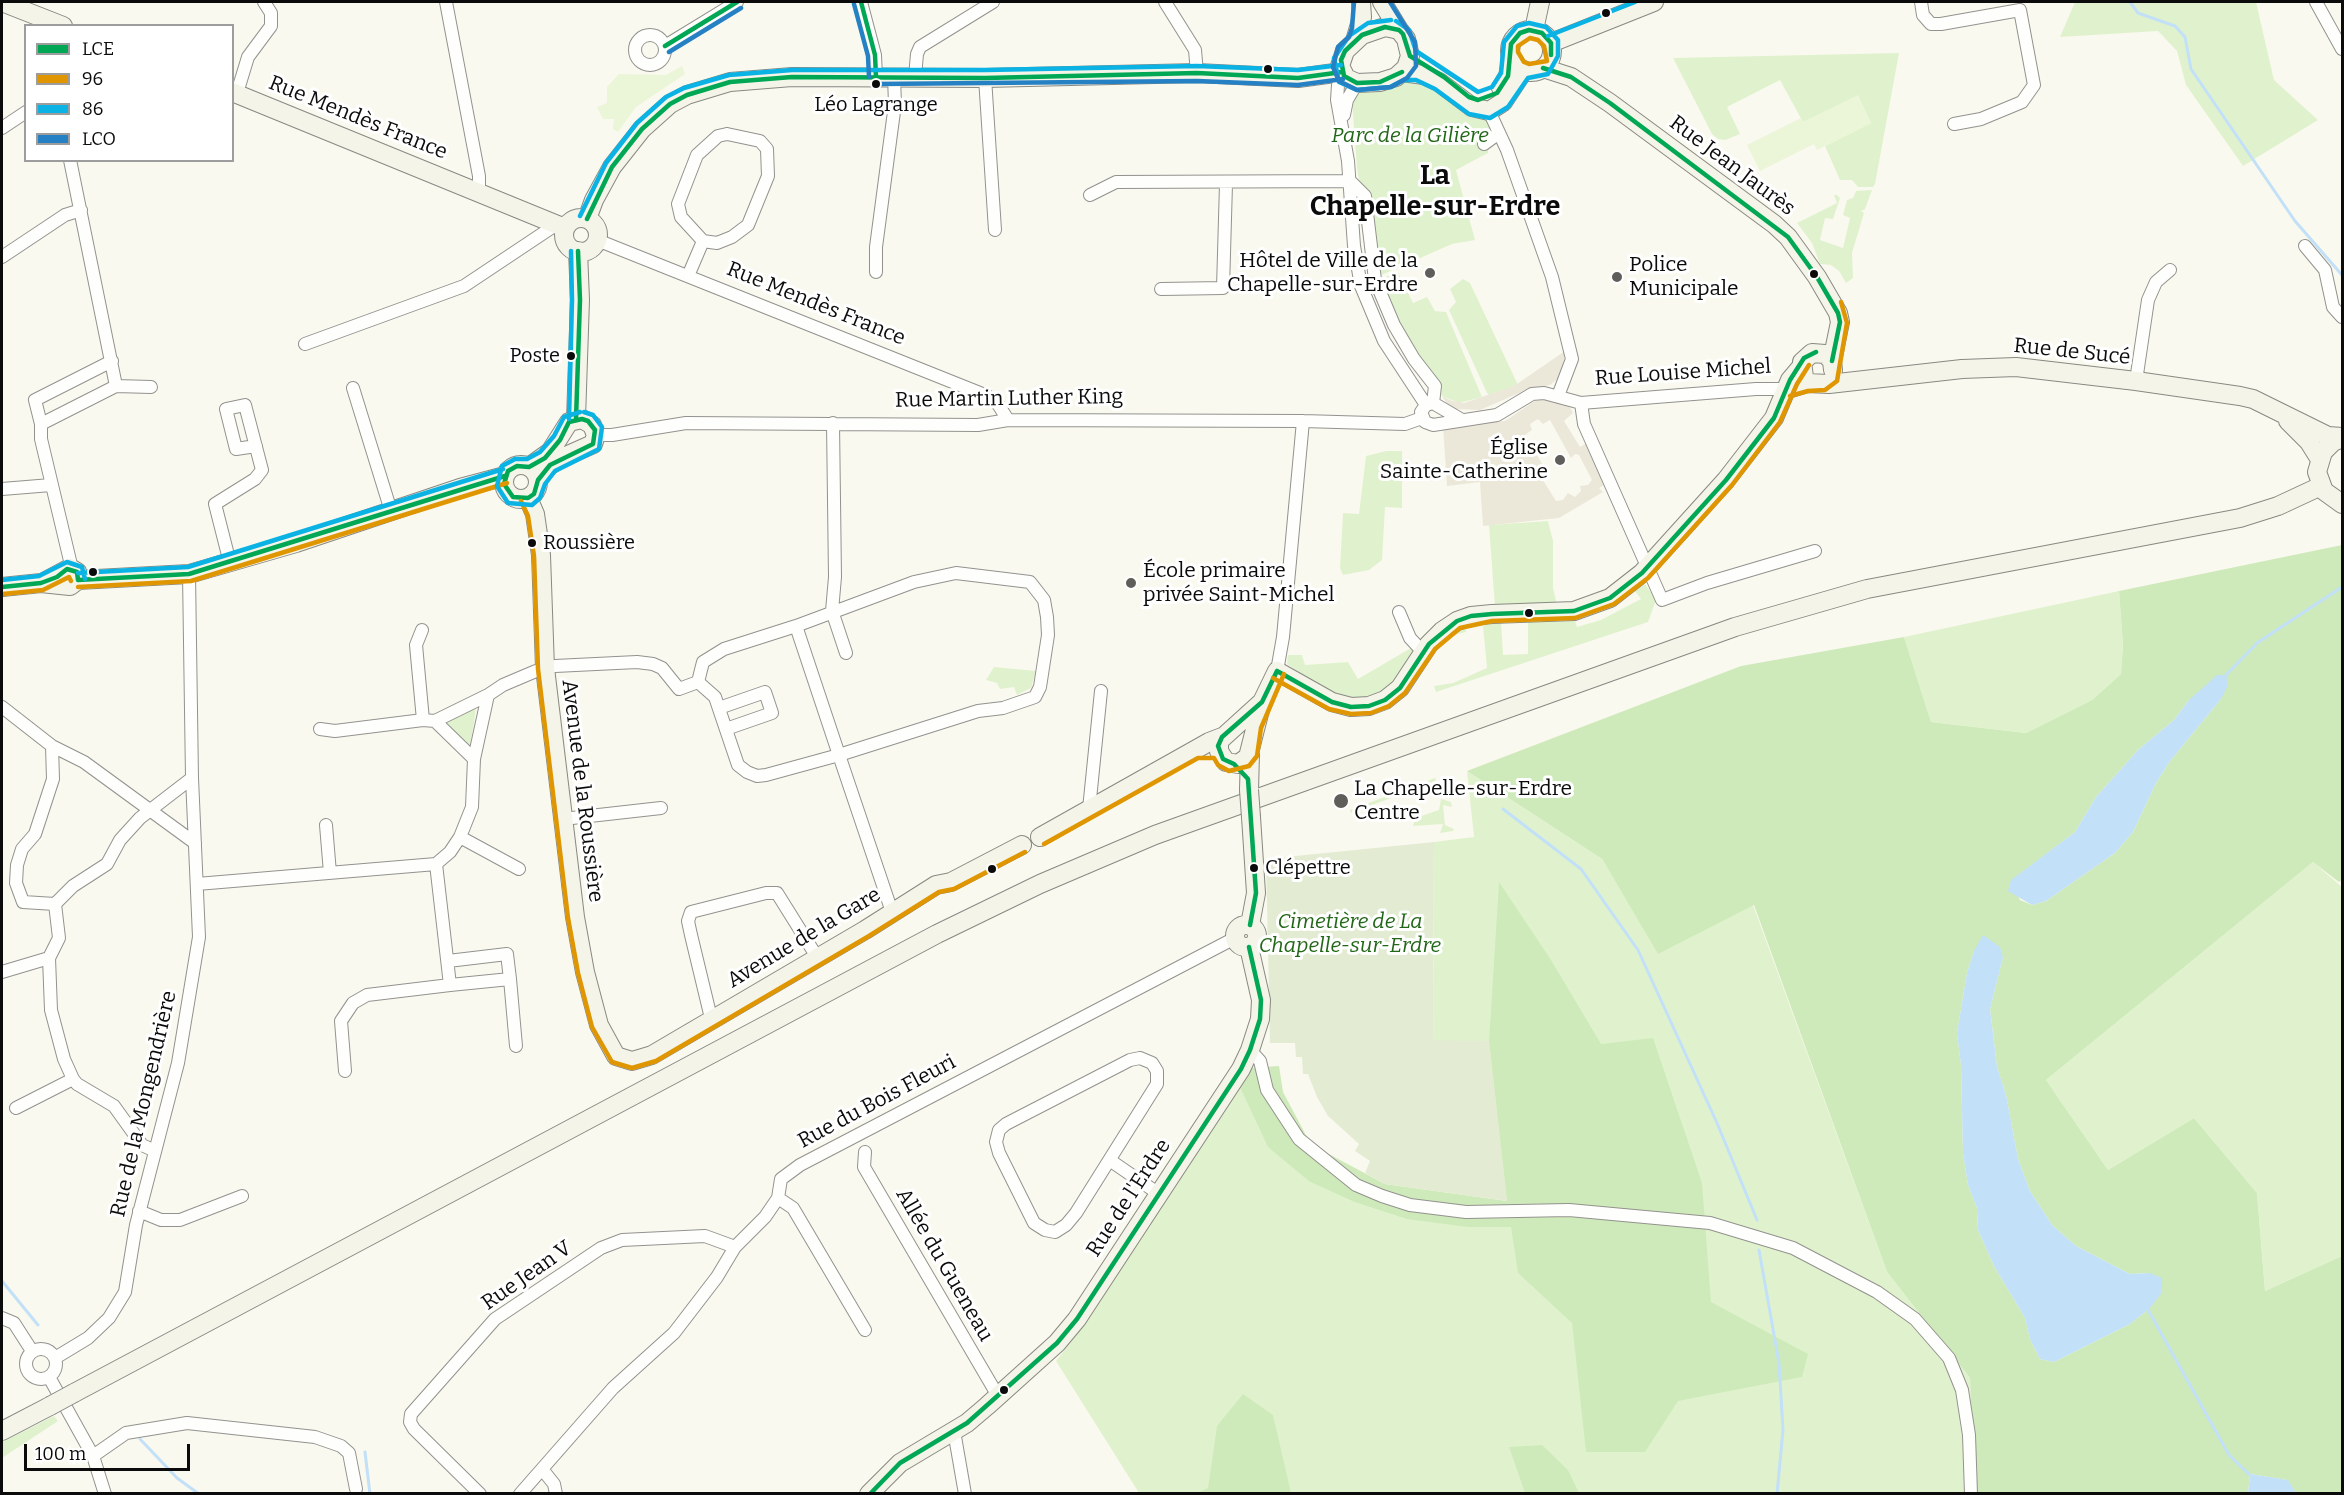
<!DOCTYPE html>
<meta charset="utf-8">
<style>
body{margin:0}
#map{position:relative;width:2344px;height:1495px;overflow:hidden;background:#faf9ef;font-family:Bitter,serif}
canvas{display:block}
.frame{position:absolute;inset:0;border:3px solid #0b0b0b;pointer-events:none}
.legend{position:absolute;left:24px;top:24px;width:210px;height:138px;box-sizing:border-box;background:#fff;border:2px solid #9d9d9d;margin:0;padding:8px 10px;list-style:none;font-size:18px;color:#0b0b0b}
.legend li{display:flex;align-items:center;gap:12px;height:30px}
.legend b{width:30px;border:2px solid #9d9d9d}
.scale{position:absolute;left:24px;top:1444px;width:166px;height:27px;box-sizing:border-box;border:3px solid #0b0b0b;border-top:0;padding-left:8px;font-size:18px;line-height:21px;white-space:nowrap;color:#0b0b0b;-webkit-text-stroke:4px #fff;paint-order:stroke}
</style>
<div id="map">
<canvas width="2344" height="1495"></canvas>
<div class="frame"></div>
<ul class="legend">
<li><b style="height:8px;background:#00a754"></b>LCE</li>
<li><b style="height:8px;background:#df9601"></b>96</li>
<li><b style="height:8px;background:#0bb2e4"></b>86</li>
<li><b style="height:8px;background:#2581c4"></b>LCO</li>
</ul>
<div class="scale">100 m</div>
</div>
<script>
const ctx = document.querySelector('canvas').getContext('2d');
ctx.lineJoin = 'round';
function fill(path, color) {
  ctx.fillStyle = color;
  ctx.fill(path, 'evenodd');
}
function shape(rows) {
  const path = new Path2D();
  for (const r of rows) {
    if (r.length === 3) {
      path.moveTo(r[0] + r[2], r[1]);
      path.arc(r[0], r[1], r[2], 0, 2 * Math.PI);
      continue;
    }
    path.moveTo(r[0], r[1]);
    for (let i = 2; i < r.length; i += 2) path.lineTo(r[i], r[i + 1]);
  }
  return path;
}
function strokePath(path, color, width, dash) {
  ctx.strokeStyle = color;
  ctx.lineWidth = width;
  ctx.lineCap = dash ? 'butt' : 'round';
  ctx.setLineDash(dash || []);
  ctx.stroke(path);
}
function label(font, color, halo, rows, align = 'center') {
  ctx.font = font + ' Bitter,serif';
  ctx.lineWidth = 6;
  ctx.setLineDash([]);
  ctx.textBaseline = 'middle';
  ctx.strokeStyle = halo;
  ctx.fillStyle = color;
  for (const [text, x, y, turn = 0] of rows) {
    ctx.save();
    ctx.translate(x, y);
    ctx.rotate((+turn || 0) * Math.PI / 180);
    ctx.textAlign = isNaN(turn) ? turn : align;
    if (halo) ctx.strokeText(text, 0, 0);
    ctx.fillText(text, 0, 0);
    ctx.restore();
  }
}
fill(shape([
 [2075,2,2256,2,2274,80,2318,120,2243,166,2186,85,2177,51,2158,31,2060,37],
 [1899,53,1875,184,1873,187,1858,187,1852,180,1840,180,1825,146,1871,123,1858,96,1803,122,1780,80,1727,107,1740,134,1725,140,1718,139,1712,134,1673,58],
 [1411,76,1486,118,1494,132,1496,144,1488,150,1488,153,1456,170,1475,240,1452,244,1379,276,1368,190,1359,181,1357,168,1352,100,1358,91],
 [1872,190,1865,209,1861,211,1864,213,1852,253,1853,278,1846,283,1839,271,1831,265,1820,264,1812,243,1797,223,1837,203,1834,195,1837,195,1840,198,1833,219,1825,218,1820,240,1843,248,1850,218,1843,215,1847,200,1853,198,1856,191],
 [1398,272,1413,303,1427,297,1435,311,1446,312,1482,397,1459,403,1442,396,1437,383,1413,352,1378,280],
 [1463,279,1470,283,1518,385,1489,395,1487,393,1449,310,1456,302,1450,289],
 [1386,451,1402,451,1402,508,1385,507,1382,560,1369,570,1343,575,1340,568,1343,513,1359,514,1366,456],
 [1548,521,1553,541,1553,588,1557,605,1495,607,1489,525],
 [1645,584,1656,600,1648,622,1436,692,1434,686,1453,683,1487,668,1483,626,1466,628,1466,632,1449,636,1461,628,1473,623,1501,621,1503,655,1528,654,1528,620,1574,618,1577,627,1601,620,1641,599,1635,591],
 [2119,591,2123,645,2121,674,2092,700,2026,733,1931,722,1904,637],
 [1411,648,1414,653,1394,684,1371,698,1358,699,1329,693,1287,664,1288,655,1302,655,1305,665,1348,662,1358,679],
 [994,667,1036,671,1031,688,1017,695,1014,687,1000,689,997,683,986,680],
 [476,707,474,723,469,749,446,722],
 [1467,771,1602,859,1658,953,1753,905,1887,1272,1970,1378,1974,1493,1139,1493,1056,1361,1083,1326,1238,1083,1310,1182,1354,1202,1406,1219,1507,1201,1433,1040,1434,842,1474,837],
 [1435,778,1436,781,1351,813,1350,810],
 [1441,799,1451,802,1452,807,1443,805,1445,825,1454,829,1453,831,1440,833,1443,824,1413,826,1415,818,1439,810],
 [2313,862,2342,887,2342,1256,2265,1291,2257,1193,2194,1118,2108,1170,2046,1080],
 [54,1416,58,1421,2,1458,2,1442]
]), '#e0f2cd');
fill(shape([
 [2342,545,2342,880,2339,882,2313,862,2046,1080,2108,1170,2194,1118,2257,1193,2265,1291,2342,1256,2342,1493,2296,1493,2287,1480,2250,1474,2248,1493,1974,1493,1970,1378,1887,1272,1754,905,1658,954,1602,859,1467,771,1741,666,1904,637,1931,722,2026,733,2092,700,2121,674,2123,645,2119,591],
 [2221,699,2170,761,2156,783,2133,832,2115,853,2046,901,2032,905,2020,900,2011,881,2075,832,2096,797,2139,749,2174,720,2189,700],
 [1974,951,2003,957,1990,1009,1997,1067,2006,1095,2018,1159,2030,1191,2052,1225,2076,1246,2130,1274,2150,1273,2149,1309,2130,1324,2054,1362,2040,1359,2030,1339,2025,1318,1994,1266,1978,1230,1977,1208,1968,1185,1963,1153,1961,1065,1957,1033,1967,973],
 [1499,882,1551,960,1601,1044,1653,1038,1702,1183,1711,1302,1808,1354,1802,1377,1678,1401,1645,1452,1586,1452,1572,1323,1518,1273,1511,1227,1468,1227,1406,1219,1354,1202,1310,1182,1268,1147,1238,1083,1250,1068,1279,1066,1283,1092,1307,1137,1325,1152,1385,1184,1507,1201,1489,1041],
 [1243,1394,1273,1415,1291,1493,1197,1493,1208,1488,1217,1426],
 [1542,1445,1568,1470,1579,1493,1525,1493,1509,1447]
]), '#cfeaba');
fill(shape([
 [1434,842,1433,1040,1489,1041,1507,1201,1385,1184,1365,1173,1370,1161,1355,1151,1359,1144,1328,1116,1317,1097,1308,1074,1303,1074,1302,1057,1296,1057,1295,1043,1270,1043,1266,859]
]), '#e3ecd2');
fill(shape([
 [682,66,685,74,636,107,618,132,613,129,614,119,603,119,597,107,607,103,607,87,619,74,666,75],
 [1858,95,1871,123,1817,150,1814,144,1760,171,1747,145,1801,118,1803,122]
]), '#ebf5d7');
fill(shape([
 [1565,351,1561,376,1550,385,1526,390,1480,410,1455,409,1448,405,1442,396,1452,401,1464,403,1514,386],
 [1549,397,1567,404,1571,409,1573,413,1564,421,1580,447,1587,443,1604,485,1599,488,1603,492,1559,518,1483,526,1480,482,1447,486,1443,426,1505,421,1533,402],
 [1538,419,1543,424,1550,420,1571,458,1575,454,1579,455,1592,480,1588,485,1580,486,1581,491,1575,497,1568,493,1563,500,1556,501,1541,477,1547,472,1525,435,1532,430,1530,424]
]), '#ebe8da');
fill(shape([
 [2217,675,2226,675,2228,685,2221,699,2170,761,2156,783,2133,832,2115,853,2046,901,2032,905,2008,891,2011,880,2075,832,2096,797,2139,749,2174,720,2189,700],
 [1983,935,2000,947,2003,957,1990,1009,1997,1067,2006,1095,2018,1159,2030,1191,2052,1225,2076,1246,2130,1274,2150,1273,2162,1278,2161,1294,2149,1309,2130,1324,2054,1362,2040,1359,2030,1339,2025,1318,1994,1266,1978,1230,1977,1208,1968,1185,1963,1153,1961,1065,1957,1033,1967,973,1974,951],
 [2250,1474,2288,1480,2296,1493,2248,1493]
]), '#c2e0f7');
strokePath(shape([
 [2130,2,2138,13,2175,26,2185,37,2191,69,2295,221,2342,275],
 [2225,676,2257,643,2342,587],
 [1503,809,1581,869,1638,950,1717,1123,1757,1220],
 [1759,1250,1779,1363,1783,1430,1777,1494],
 [2,1281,38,1325],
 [2147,1308,2229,1455,2252,1477],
 [140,1439,177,1478,199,1494],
 [365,1452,370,1494]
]), '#c2e0f7', 3);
const street = shape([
 [446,2,479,176,479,191],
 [861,2,875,55,876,77],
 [1165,2,1195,50,1197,73],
 [1921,2,1923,15,1931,24,1941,24,2020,10,2034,85,2022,102,1981,119,1954,124],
 [2316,2,2342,49],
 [650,50,15],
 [665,46,737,2],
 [1344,76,1338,85,1337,100,1348,161,1354,246,1361,286,1384,341,1426,405],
 [915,77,917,54,920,47,993,2],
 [985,78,995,230],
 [237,93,248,57,271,26,271,13,264,2],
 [1489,111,1507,150,1552,277,1572,359,1558,396],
 [1344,115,1347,100,1357,83],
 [2,128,26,112],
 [727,134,760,141,767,149,768,176,748,225,732,237,717,243,703,241,681,217,678,204,697,155,718,136,727,134],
 [1484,144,1499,133],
 [1350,181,1365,196,1375,280,1394,325,1414,359,1435,386,1433,403],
 [1090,195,1116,182,1350,181],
 [597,240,985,395,996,401,1008,420],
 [2305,246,2325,270,2333,307,2342,317],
 [2,257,65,215,81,210],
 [876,272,876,247,895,104,894,77],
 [688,276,703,241],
 [1161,289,1223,288,1226,184],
 [305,344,464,286,557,224],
 [2136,381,2148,300,2156,282,2170,270],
 [116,386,151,387],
 [353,388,391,511],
 [1581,403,1584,424,1662,600,1707,583,1815,551],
 [1462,420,1433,403,1426,405,1421,412,1425,422,1433,425,1497,415,1532,394,1544,393,1581,403,1756,389,1788,389],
 [833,423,835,577,832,611,846,653],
 [41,424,116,386,70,160],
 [596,435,612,435,686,423,978,425,1008,420,1303,421,1405,424,1422,418],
 [2,489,51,485],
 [230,563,215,504,255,479,262,470,245,405,226,409,236,449,256,446],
 [72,569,41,439,41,424,35,400,112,361],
 [1399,612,1410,638,1423,652],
 [422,630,416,645,423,720],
 [1277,671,1283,637,1303,421],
 [698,682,715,697,738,765,747,772,757,776,766,775,839,755,796,626],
 [2,707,52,746,84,762,195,843],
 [719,708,765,692,772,713,726,729],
 [320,729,335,731,423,720,435,721],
 [52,746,53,779,35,834,22,849,17,865,16,883,23,902,55,904],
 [474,759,435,721,488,695],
 [1089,809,1101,691],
 [563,819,661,808],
 [326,825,330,873],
 [460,837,519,869],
 [436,864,450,985,510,979,507,954,448,961],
 [197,884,436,864,450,852,460,837,472,807,474,759,488,695,503,685,536,671,555,666,637,662,653,664,662,668,679,689,698,682,703,662,724,649,796,626,914,582,956,573,1030,582,1044,600,1047,617,1048,635,1040,687,1035,697,1003,708,978,711,839,755,892,912],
 [49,958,59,938,55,904,73,886,107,864,120,840,140,818,192,778],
 [49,958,51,1010,64,1059,73,1079,77,1084,114,1106,142,1145,155,1151],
 [2,972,49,958],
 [510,979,516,1046],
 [711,1018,691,935,688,921,691,912,766,893,777,893,817,957],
 [1250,1050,1260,1061,1267,1090,1299,1139,1356,1185,1382,1196,1410,1205,1466,1212,1569,1210,1710,1223,1793,1248,1877,1292,1915,1319,1949,1358,1962,1390,1969,1435,1971,1494],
 [1140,1058,1152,1063,1157,1071,1157,1084,1076,1213,1066,1225,1055,1232,1045,1230,1034,1223,999,1153,996,1142,999,1130,1006,1124,1130,1060,1140,1058],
 [345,1071,341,1021,353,1003,367,995,450,985],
 [16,1108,73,1079],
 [865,1152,864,1167,998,1396],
 [1111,1161,1159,1194],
 [778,1198,793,1208,865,1330],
 [139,1211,161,1220,180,1220,242,1196],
 [2,1318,14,1323,32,1351],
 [41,1364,15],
 [55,1358,88,1338,109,1318,125,1292,136,1225,178,1063,199,937,192,778,189,574],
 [49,1377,93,1456,105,1494],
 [954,1431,965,1494],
 [93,1456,126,1433,187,1423,315,1437,341,1446,349,1453,356,1489],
 [542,1469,554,1484,556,1494],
 [480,1494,414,1429,410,1422,411,1414,495,1319,601,1248,622,1240,705,1236,735,1247],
 [520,1494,613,1388,674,1333,717,1277,735,1247,765,1217,778,1198,781,1179,800,1165,1235,938]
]);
const secondary = shape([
 [2,2,63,26],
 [1382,2,1399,30],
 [1385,27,1399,30,1406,39,1410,56,1406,68,1396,77,1380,82,1357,83,1346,78,1340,66,1345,51,1362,35,1385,27],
 [1534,30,1540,2],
 [1531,51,21],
 [1355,41,1362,17,1361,2],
 [1551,43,1654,2],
 [1543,68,1571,77,1610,103,1774,224,1788,237,1817,277,1838,313,1840,322,1832,361],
 [1402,72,1424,75,1439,82,1472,107,1489,111,1503,102,1524,70],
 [1501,88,1508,76,1512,59],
 [232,92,565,228],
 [581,235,17],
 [587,219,594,200,612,167,642,129,670,104,687,95,730,82,792,77,985,78,1197,73,1298,78,1342,72],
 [1804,377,1802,362,1812,353,1825,354,1832,361,1833,370],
 [1788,389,1807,383,1829,384,1962,369,2016,367,2136,381,2240,396,2253,399,2328,436,2342,437],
 [576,419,580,300,578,251],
 [2288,421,2309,442,2319,458],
 [2342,438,2333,442,2323,452,2317,472,2324,491,2342,504],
 [521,482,17],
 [529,467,550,452,569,422,582,419,592,425,596,435,593,444,557,460,545,469,538,480],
 [528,498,535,514,541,555,545,668,575,917,585,972,599,1025,616,1056,632,1061,652,1055,865,930,936,885,951,882,1022,845],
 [78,580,189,574,296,543,460,488,505,476],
 [44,582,70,568,77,572,78,580],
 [2,587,41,583,70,586,78,580],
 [1262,702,1219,741,1219,751,1226,762,1238,764,1248,757,1262,702,1277,671,1332,702,1351,707,1369,706,1385,700,1400,688,1429,644,1442,631,1457,621,1471,616,1492,614,1574,611,1610,598,1642,573,1726,480,1774,418,1790,380,1801,367],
 [1249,790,1250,754],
 [1040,837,1209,742,1222,737],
 [1246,936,11],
 [1250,925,1256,893,1251,817],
 [74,1393,937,934,1040,884,1155,835,1735,627,1867,589,2240,518,2278,506,2321,486],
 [2,1431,50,1406],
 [869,1494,900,1463,967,1423,987,1406,1057,1343,1077,1319,1241,1069,1250,1050,1260,1019,1261,1000,1249,947]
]);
strokePath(street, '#93928e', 14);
strokePath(secondary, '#898984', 20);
strokePath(street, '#fefefd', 12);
strokePath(secondary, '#f4f4e8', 18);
const secondaryBridge = shape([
 [1249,790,1251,817],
 [50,1406,74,1393]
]);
strokePath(secondaryBridge, '#898984', 20, []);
strokePath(secondaryBridge, '#f4f4e8', 18);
strokePath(shape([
 [861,2,875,55,876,77],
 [665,46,737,2],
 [1410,56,1444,77,1469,97,1478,100,1497,93,1508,76,1511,44,1520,33,1529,30,1542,33,1551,43,1551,55],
 [1543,68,1571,77,1610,103,1788,237,1817,277,1838,313,1840,322,1832,361],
 [1402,72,1380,82,1357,83,1344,76,1341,60,1345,51,1362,35,1385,27,1399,30,1403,34,1410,56],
 [587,219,612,167,642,129,670,104,687,95,730,82,792,77,985,78,1197,73,1298,78,1342,72],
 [576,419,580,300,578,251],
 [582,419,588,421,595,430,593,444,550,465,538,480,534,494,528,498,513,497,504,484,508,471,517,466,529,467,545,458,560,440,569,422,582,419],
 [78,580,189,574,505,476],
 [2,587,41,583,57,577,67,569,77,572,78,580],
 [1277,671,1332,702,1351,707,1369,706,1385,700,1400,688,1429,644,1457,621,1471,616,1492,614,1574,611,1610,598,1642,573,1726,480,1774,418,1790,380,1804,358,1816,352],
 [1250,925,1256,893,1248,779,1234,764,1223,759,1218,746,1222,737,1262,702,1277,671],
 [870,1494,900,1463,967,1423,1057,1343,1077,1319,1241,1069,1250,1050,1260,1019,1261,1000,1249,947]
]), '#00a754', 4.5);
strokePath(shape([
 [1530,38,1538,40,1544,46,1547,61,1529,64,1524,62,1518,52,1518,46,1530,38],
 [1790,396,1808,391,1825,390,1837,381,1847,323,1841,302],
 [521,501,528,516,534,556,538,669,568,918,578,973,592,1027,612,1062,632,1068,656,1061,869,936,939,892,954,889,1025,852],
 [78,587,191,581,507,483],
 [3,594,43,590,69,577,71,581],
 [1273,678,1329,709,1351,714,1371,713,1389,706,1405,693,1435,649,1460,628,1492,621,1575,618,1614,604,1648,578,1732,485,1780,422,1797,384,1809,365],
 [1044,844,1198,758,1214,758,1218,765,1229,771,1249,766,1257,756,1261,728,1284,674]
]), '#df9601', 4.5);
strokePath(shape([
 [1391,20,1368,23,1349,36,1334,58,1339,82,1357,90,1390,87,1404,80,1416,80,1435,89,1469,114,1490,118,1508,107,1528,78,1548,74,1558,56,1558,40,1546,27,1529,23,1517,26,1504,42,1501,73,1492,87,1478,92,1416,51,1409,30,1396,21],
 [1548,36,1635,2],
 [580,216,606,163,637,123,666,97,684,88,729,75,792,70,985,70,1197,66,1298,70,1341,65],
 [580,412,564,417,554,436,540,452,527,459,515,459,502,466,497,486,508,503,532,505,540,498,545,484,555,471,599,449,602,427,593,415,584,412],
 [569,419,572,300,571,251],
 [78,573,188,567,503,469],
 [2,580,39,576,67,562,82,567,85,579]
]), '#0bb2e4', 4.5);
strokePath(shape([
 [1354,2,1352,28,1349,37,1338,47,1333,67,1339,81,1357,90,1391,87,1407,78,1416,66,1415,42,1390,2],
 [854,4,868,56,869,77],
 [669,52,741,8],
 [876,84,1197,81,1298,85,1343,79]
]), '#2581c4', 4.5);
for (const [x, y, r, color] of [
 [1606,13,5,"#0b0b0b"],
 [1268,69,5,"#0b0b0b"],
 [876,84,5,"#0b0b0b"],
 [1430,273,6,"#5f5e5b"],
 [1814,274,5,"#0b0b0b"],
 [1617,277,6,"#5f5e5b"],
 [571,356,5,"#0b0b0b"],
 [1560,460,6,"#5f5e5b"],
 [532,543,5,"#0b0b0b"],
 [93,572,5,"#0b0b0b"],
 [1131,583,6,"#5f5e5b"],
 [1529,613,5,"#0b0b0b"],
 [1341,801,8,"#5f5e5b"],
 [1254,868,5,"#0b0b0b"],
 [992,869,5,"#0b0b0b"],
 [1004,1390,5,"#0b0b0b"]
]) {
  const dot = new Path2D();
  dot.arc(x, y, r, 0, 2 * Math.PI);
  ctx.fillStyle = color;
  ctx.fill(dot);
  strokePath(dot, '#fff', 2);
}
label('20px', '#0b0b0b', '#fff', [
 ["Léo Lagrange",876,105,"center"],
 ["Poste",560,356,"right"],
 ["Roussière",543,543],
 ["Clépettre",1265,868]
], 'left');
label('21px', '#0b0b0b', '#fff', [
 ["Rue Mendès France",358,118,22],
 ["Rue Jean Jaurès",1732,166,37],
 ["Rue Mendès France",816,304,22],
 ["Rue de Sucé",2072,352,6],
 ["Rue Louise Michel",1683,373,-4],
 ["Rue Martin Luther King",1009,399,-1],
 ["Avenue de la Roussière",582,791,83],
 ["Avenue de la Gare",804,938,-31],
 ["Rue du Bois Fleuri",877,1102,-28],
 ["Rue de la Mongendrière",144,1104,-77],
 ["Rue de l'Erdre",1129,1198,-57],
 ["Allée du Gueneau",944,1265,60],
 ["Rue Jean V",527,1276,-35]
]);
label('italic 21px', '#226718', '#fff', [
 ["Parc de la Gilière",1410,136],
 ["Cimetière de La",1350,922],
 ["Chapelle-sur-Erdre",1350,946]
]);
label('21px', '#0b0b0b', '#fff', [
 ["Hôtel de Ville de la",1418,261,"right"],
 ["Chapelle-sur-Erdre",1418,285,"right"],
 ["Police",1629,265],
 ["Municipale",1629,289],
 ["Église",1548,448,"right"],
 ["Sainte-Catherine",1548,472,"right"],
 ["École primaire",1143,571],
 ["privée Saint-Michel",1143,595],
 ["La Chapelle-sur-Erdre",1354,789],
 ["Centre",1354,813]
], 'left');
label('bold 27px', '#0b0b0b', '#fff', [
 ["La",1435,176],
 ["Chapelle-sur-Erdre",1435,207]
]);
</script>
